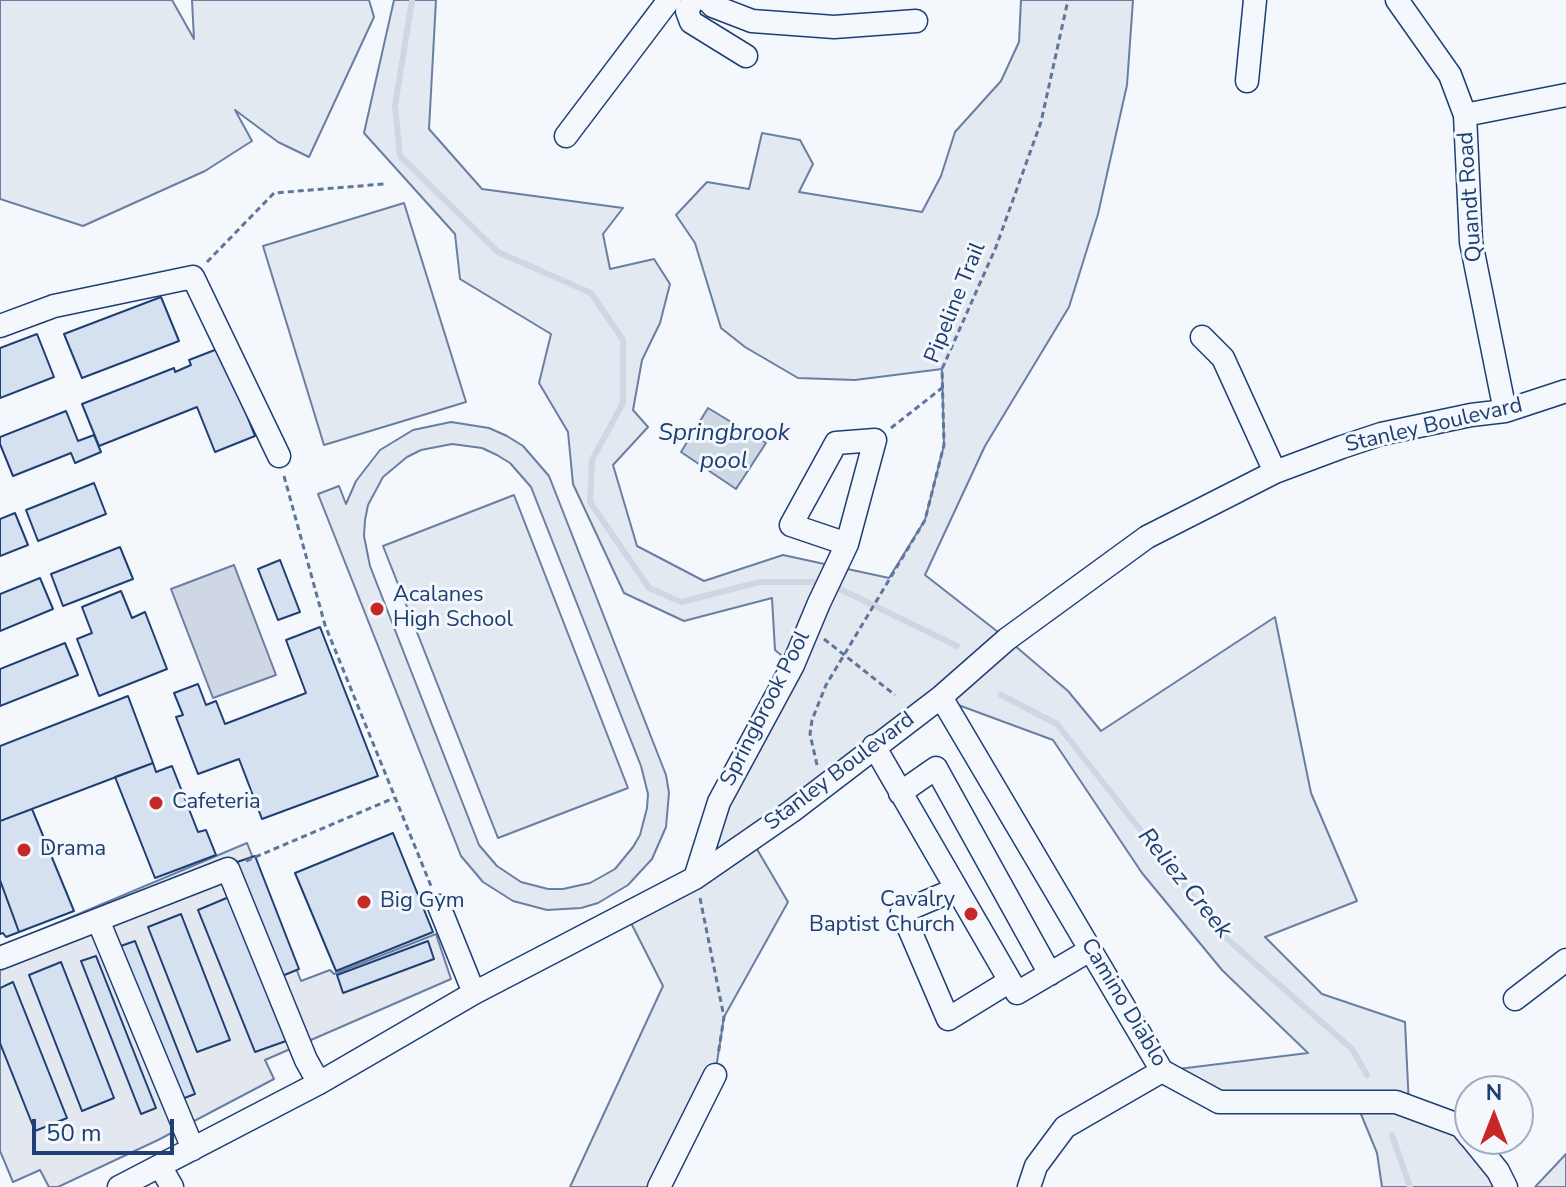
<!DOCTYPE html>
<style>
body{margin:0}
#map{position:relative;width:1566px;height:1187px;overflow:hidden;background:#f4f7fb;font-family:"Nunito Sans",sans-serif}
canvas{display:block}
.north{position:absolute;left:1454px;top:1075px;width:80px;height:80px;box-sizing:border-box;background:#f4f7fb;border:2px solid #9eadc5;border-radius:50%;rotate:0deg;font-size:22px;font-weight:700;line-height:32px;text-align:center;color:#1d3f73}
.north::after{content:'';display:block;margin:auto;width:28px;height:36px;background:#c62828;clip-path:polygon(50% 0,100% 100%,50% 72%,0 100%)}
.scale{position:absolute;left:32px;top:1119px;width:142px;height:36px;box-sizing:border-box;border:4px solid #1d3f73;border-top:0;padding-left:10px;font-size:24px;line-height:28px;white-space:nowrap;color:#1d3f73;-webkit-text-stroke:6px #f4f7fb;paint-order:stroke}
</style>
<div id="map">
<canvas width="1566" height="1187"></canvas>
<div class="north">N</div>
<div class="scale">50 m</div>
</div>
<script>
const ctx = document.querySelector('canvas').getContext('2d');
ctx.lineJoin = 'round';
function fill(path, color) {
  ctx.fillStyle = color;
  ctx.fill(path, 'evenodd');
}
function shape(rows) {
  const path = new Path2D();
  for (const r of rows) {
    path.moveTo(r[0], r[1]);
    for (let i = 2; i < r.length; i += 2) path.lineTo(r[i], r[i + 1]);
  }
  return path;
}
function strokePath(path, color, width, dash) {
  ctx.strokeStyle = color;
  ctx.lineWidth = width;
  ctx.lineCap = dash ? 'butt' : 'round';
  ctx.setLineDash(dash || []);
  ctx.stroke(path);
}
function label(font, color, halo, rows, align = 'center') {
  ctx.font = font + ' "Nunito Sans",sans-serif';
  ctx.lineWidth = 6;
  ctx.setLineDash([]);
  ctx.textBaseline = 'middle';
  ctx.strokeStyle = halo;
  ctx.fillStyle = color;
  for (const [text, x, y, turn = 0] of rows) {
    ctx.save();
    ctx.translate(x, y);
    ctx.rotate((+turn || 0) * Math.PI / 180);
    ctx.textAlign = isNaN(turn) ? turn : align;
    if (halo) ctx.strokeText(text, 0, 0);
    ctx.fillText(text, 0, 0);
    ctx.restore();
  }
}
const green = shape([
 [0,0,172,0,194,39,192,0,369,0,374,17,309,157,278,142,235,110,252,141,205,171,83,226,0,199,0,0],
 [394,0,436,0,429,129,482,189,623,208,603,234,610,269,654,259,670,284,660,323,642,360,633,410,648,427,613,465,637,546,704,581,783,555,889,578,925,520,944,445,942,369,855,380,798,378,745,347,721,328,695,243,676,215,707,182,749,189,762,133,800,140,813,164,799,192,922,212,941,176,955,132,1001,81,1019,42,1021,0,1133,0,1127,85,1098,214,1069,307,985,446,925,575,1007,639,1068,691,1101,731,1275,617,1311,793,1357,901,1265,937,1322,994,1405,1022,1409,1107,1461,1126,1506,1187,1382,1187,1377,1153,1356,1102,1219,1102,1162,1071,1308,1053,1222,970,1142,873,1053,740,942,699,751,839,788,902,724,1017,715,1075,659,1187,570,1187,663,986,627,915,695,877,793,665,775,650,772,598,684,621,624,593,573,484,568,432,539,383,551,334,460,279,455,234,364,133,394,0],
 [404,203,466,402,324,445,263,246,404,203],
 [451,422,489,428,507,436,523,446,549,476,666,775,669,793,666,827,652,859,628,885,598,903,581,908,547,910,513,901,483,882,461,856,318,494,339,486,346,504,356,481,380,450,413,430,451,422],
 [452,444,482,448,497,455,510,463,531,487,641,766,648,794,647,808,640,835,633,847,615,869,590,883,563,889,548,889,521,882,497,866,479,845,370,566,364,536,365,520,368,505,383,477,407,457,421,450,452,444],
 [514,495,628,788,498,838,383,546,514,495],
 [1566,1154,1566,1187,1535,1187,1566,1154]
]);
fill(green, '#e3e9f0');
strokePath(green, '#687fa3', 2);
const parking = shape([
 [247,843,301,981,330,970,334,974,436,934,451,979,265,1060,274,1079,158,1140,58,1187,49,1187,40,1170,13,1182,0,1151,0,947,247,843]
]);
fill(parking, '#e3e8f0');
strokePath(parking, '#687fa3', 2);
const water = shape([
 [708,408,766,443,736,489,681,452,708,408],
 [234,565,276,675,213,698,171,589,234,565]
]);
fill(water, '#cfd7e4');
strokePath(water, '#687fa3', 2);
strokePath(shape([
 [412,0,395,106,400,156,498,252,591,293,623,340,623,403,592,460,590,502,649,588,681,602,760,582,814,582],
 [840,589,957,646],
 [1001,695,1057,724,1224,936,1352,1049,1367,1075],
 [1392,1135,1410,1187]
]), '#cfd7e4', 6);
const building = shape([
 [161,297,179,341,82,378,64,334,161,297],
 [37,334,54,377,0,398,0,348,37,334],
 [220,348,255,436,215,452,197,407,99,446,82,404,174,368,175,372,191,365,189,360,220,348],
 [66,411,78,441,94,435,101,452,75,463,71,453,13,476,0,444,0,437,66,411],
 [94,483,106,514,38,541,26,510,94,483],
 [15,513,28,545,0,556,0,519,15,513],
 [120,547,133,579,63,606,51,574,120,547],
 [280,560,300,612,278,620,258,569,280,560],
 [40,578,53,609,0,631,0,594,40,578],
 [121,591,132,618,145,612,167,669,99,696,77,639,92,633,82,607,121,591],
 [320,627,378,776,262,819,239,759,198,774,176,717,183,715,174,693,198,684,206,705,216,701,225,724,306,693,286,640,320,627],
 [65,643,78,675,0,706,0,669,65,643],
 [128,696,153,763,0,821,0,746,128,696],
 [153,763,156,772,172,766,198,832,206,830,216,855,155,878,115,777,153,763],
 [32,809,74,911,19,932,0,880,0,821,32,809],
 [393,833,433,932,336,971,295,873,393,833],
 [255,856,299,969,282,976,237,862,255,856],
 [0,880,19,932,6,937,3,933,0,934,0,880],
 [229,897,286,1041,255,1052,198,910,229,897],
 [181,914,230,1040,197,1052,148,927,181,914],
 [135,941,195,1094,179,1100,118,947,135,941],
 [428,941,434,959,343,993,337,975,428,941],
 [96,956,156,1108,141,1114,81,961,96,956],
 [61,962,114,1098,82,1111,29,975,61,962],
 [13,982,67,1118,35,1131,0,1043,0,988,13,982]
]);
fill(building, '#d5e0f0');
strokePath(building, '#1d3f73', 2);
const minor = shape([
 [693,0,687,11,691,22,746,56],
 [707,0,713,6,752,21,834,27,916,21],
 [1397,0,1450,75,1465,115,1471,242,1505,411],
 [1247,81,1255,0],
 [1465,115,1566,95],
 [566,136,669,0],
 [0,326,54,306,193,277,279,456],
 [1202,337,1223,358,1275,472],
 [941,697,1162,1071,1219,1102,1396,1102,1461,1126,1470,1137],
 [874,746,1017,993,1090,950],
 [900,793,936,768,1050,974],
 [695,878,719,802,793,665,819,603,847,544,875,440,836,443,791,525,847,544],
 [956,889,902,912,948,1019,1010,981],
 [439,906,474,993],
 [98,920,193,1149],
 [0,958,228,869,306,1060,319,1083],
 [1515,999,1566,960],
 [1472,1139,1498,1171,1506,1187],
 [160,1166,172,1187],
 [119,1187,319,1083,474,993,695,878,792,811,941,697,1007,639,1147,537,1275,472,1342,447,1381,434,1471,415,1505,411,1566,391],
 [659,1187,715,1075],
 [1029,1187,1036,1166,1065,1127,1162,1071]
]);
strokePath(minor, '#1d3f73', 25);
strokePath(shape([
 [207,262,274,193,384,184],
 [891,428,942,388],
 [284,476,325,625,431,886],
 [824,639,895,695],
 [817,765,810,734,812,720,826,685,925,520,944,445,942,369,996,247,1041,122,1068,0],
 [246,861,394,798],
 [700,898,724,1017,718,1055]
]), '#5e769c', 3, [6, 4]);
strokePath(minor, '#f4f7fb', 22);
for (const [x, y, r, color] of [
 [377,609,8,"#c62828"],
 [156,803,8,"#c62828"],
 [24,850,8,"#c62828"],
 [364,902,8,"#c62828"],
 [971,914,8,"#c62828"]
]) {
  const dot = new Path2D();
  dot.arc(x, y, r, 0, 2 * Math.PI);
  ctx.fillStyle = color;
  ctx.fill(dot);
  strokePath(dot, '#f4f7fb', 3);
}
label('22px', '#1d3f73', '#f4f7fb', [
 ["Quandt Road",1471,197,-94],
 ["Pipeline Trail",956,303,-68],
 ["Stanley Boulevard",1434,426,-13],
 ["Springbrook Pool",766,709,-63],
 ["Stanley Boulevard",840,772,-37],
 ["Camino Diablo",1123,1003,59]
]);
label('22px', '#1d3f73', '#f4f7fb', [
 ["Acalanes",393,596],
 ["High School",393,621],
 ["Cafeteria",172,803],
 ["Drama",40,850],
 ["Cavalry",955,901,"right"],
 ["Baptist Church",955,926,"right"],
 ["Big Gym",380,902]
], 'left');
label('italic 24px', '#1d3f73', '#f4f7fb', [
 ["Springbrook",724,434],
 ["pool",724,462],
 ["Reliez Creek",1184,884,51]
]);
</script>
